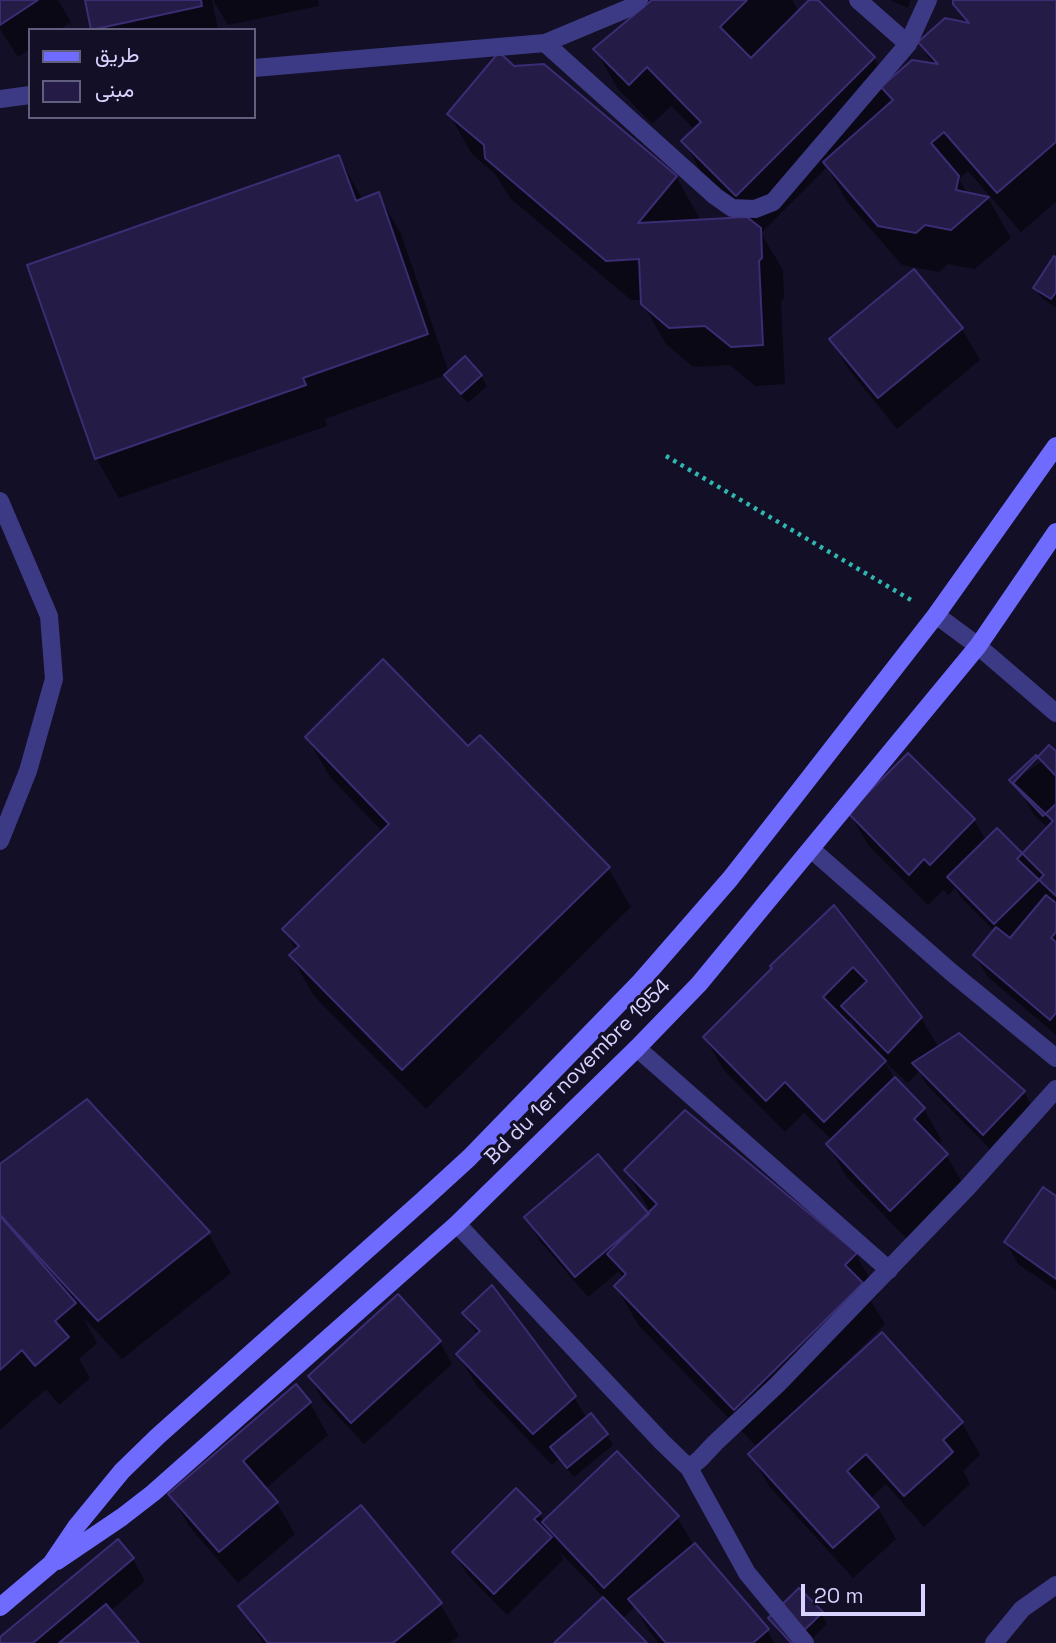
<!DOCTYPE html>
<meta charset="utf-8">
<style>
body{margin:0}
#map{position:relative;width:1056px;height:1643px;overflow:hidden;background:#130f26;font-family:"Space Grotesk",Vazirmatn,sans-serif}
canvas{display:block}
.legend{position:absolute;left:28px;top:28px;width:228px;height:91px;box-sizing:border-box;background:#130f26;border:2px solid #625e7d;margin:0;padding:9px 12px;list-style:none;font-size:21px;color:#d9d4ff}
.legend li{display:flex;align-items:center;gap:14px;height:35px}
.legend b{width:35px;border:2px solid #625e7d}
.scale{position:absolute;left:801px;top:1584px;width:124px;height:32px;box-sizing:border-box;border:4px solid #d9d4ff;border-top:0;padding-left:9px;font-size:21px;line-height:24px;white-space:nowrap;color:#d9d4ff;-webkit-text-stroke:5px #130f26;paint-order:stroke}
</style>
<div id="map">
<canvas width="1056" height="1643"></canvas>
<ul class="legend">
<li><b style="height:9px;background:#6f6bff"></b>طريق</li>
<li><b style="height:19px;background:#241b47"></b>مبنى</li>
</ul>
<div class="scale">20 m</div>
</div>
<script>
const ctx = document.querySelector('canvas').getContext('2d');
ctx.lineJoin = 'round';
function fill(path, color) {
  ctx.fillStyle = color;
  ctx.fill(path, 'evenodd');
}
function shape(rows) {
  const path = new Path2D();
  for (const r of rows) {
    path.moveTo(r[0], r[1]);
    for (let i = 2; i < r.length; i += 2) path.lineTo(r[i], r[i + 1]);
  }
  return path;
}
function strokePath(path, color, width, dash) {
  ctx.strokeStyle = color;
  ctx.lineWidth = width;
  ctx.lineCap = dash ? 'butt' : 'round';
  ctx.setLineDash(dash || []);
  ctx.stroke(path);
}
function label(font, color, halo, rows, align = 'center') {
  ctx.font = font + ' "Space Grotesk",sans-serif';
  ctx.lineWidth = 6;
  ctx.setLineDash([]);
  ctx.textBaseline = 'middle';
  ctx.strokeStyle = halo;
  ctx.fillStyle = color;
  for (const [text, x, y, turn = 0] of rows) {
    ctx.save();
    ctx.translate(x, y);
    ctx.rotate((+turn || 0) * Math.PI / 180);
    ctx.textAlign = isNaN(turn) ? turn : align;
    if (halo) ctx.strokeText(text, 0, 0);
    ctx.fillText(text, 0, 0);
    ctx.restore();
  }
}
fill(shape([
 [0,0,58,0,71,22,59,30,30,30,30,49,18,57,0,29],
 [87,0,212,0,218,30,93,30],
 [213,0,318,0,319,6,228,25],
 [655,0,792,0,799,12,811,0,815,0,874,58,888,83,933,65,920,43,966,24,954,3,955,0,1056,0,1056,202,1021,232,968,171,959,179,968,194,988,198,1011,238,975,269,948,264,939,272,902,265,848,203,827,167,761,233,783,270,784,298,781,302,785,384,755,386,730,365,693,367,666,344,643,304,643,300,631,300,510,198,495,174,472,154,449,114,514,67,676,177,699,217,695,222,744,219,707,182,684,142,695,130,671,106,652,124,618,89,595,49],
 [890,0,910,0,908,8],
 [339,157,363,200,378,194,401,234,449,373,481,376,487,386,468,403,452,386,446,375,325,419,327,426,119,498,96,458],
 [1056,260,1056,308,1042,298,1035,288],
 [962,329,980,360,897,429,850,371,831,340],
 [307,737,468,749,608,868,631,907,426,1109,314,996,291,956,296,951,284,929,383,832,330,777],
 [1056,753,1056,1035,988,977,975,956,995,932,962,899,955,888,949,895,943,890,928,905,868,845,850,814,974,820,986,841,1022,856,1048,828,1034,815,1021,792,1019,793,1017,791,1011,781],
 [834,908,921,1018,939,1048,1024,1092,1036,1114,997,1156,927,1085,919,1071,908,1083,885,1062,895,1080,924,1109,942,1141,937,1146,947,1156,965,1187,909,1241,846,1176,828,1144,832,1140,804,1113,785,1132,723,1069,705,1038],
 [851,1019,862,1037,846,1023],
 [86,1101,208,1233,231,1273,122,1359,86,1320,85,1321,97,1343,79,1359,90,1378,59,1405,46,1389,0,1430,0,1166],
 [685,1112,856,1255,879,1294,871,1301,885,1324,830,1378,832,1380,882,1335,962,1423,980,1455,963,1471,970,1484,924,1527,886,1484,870,1499,878,1508,896,1539,853,1578,769,1486,751,1454,758,1448,639,1326,616,1287,624,1279,619,1271,588,1297,539,1240,527,1218,648,1216,651,1213,626,1170],
 [1056,1199,1056,1290,1018,1264,1006,1242],
 [464,1313,574,1397,587,1419,607,1435,613,1445,574,1477,559,1459,552,1465,477,1386,458,1355,478,1336],
 [440,1342,452,1364,364,1444,322,1399,310,1377],
 [310,1403,328,1435,265,1489,277,1503,295,1534,238,1583,189,1526,170,1494],
 [539,1514,544,1522,677,1517,694,1546,767,1630,774,1643,659,1643,649,1631,635,1607,622,1619,645,1643,557,1643,604,1598,560,1552,563,1560,507,1615,467,1574,454,1552],
 [118,1542,133,1559,145,1581,110,1611,137,1643,0,1643,0,1639],
 [440,1604,459,1636,450,1643,263,1643,240,1606],
 [821,1613,827,1624,808,1643,789,1643,776,1629,770,1619]
]), '#0007');
const building = shape([
 [0,0,38,0,0,25,0,0],
 [85,0,201,0,202,6,91,30,85,0],
 [652,0,747,0,720,27,751,58,809,0,818,0,875,57,736,196,681,141,701,122,647,67,629,85,593,49,652,0],
 [953,0,1056,0,1056,142,997,193,944,132,931,143,959,176,956,190,989,197,951,230,925,225,916,233,878,226,823,162,893,100,881,87,912,60,938,64,918,42,945,18,969,23,953,4,953,0],
 [499,52,514,66,544,64,677,176,638,223,747,217,761,228,762,258,759,261,763,345,731,347,705,326,669,328,641,304,639,259,606,261,485,158,484,145,447,114,499,52],
 [339,155,356,201,379,192,428,334,303,378,306,385,95,459,27,265,339,155],
 [1054,256,1056,257,1056,292,1051,299,1033,288,1054,256],
 [914,269,963,328,878,398,829,339,914,269],
 [465,356,482,375,461,394,444,375,465,356],
 [383,659,468,746,480,735,610,867,402,1070,289,955,299,946,282,929,389,824,305,737,383,659],
 [1049,745,1056,751,1056,896,1017,859,1053,821,1013,783,1049,745],
 [908,753,975,819,930,865,924,859,909,875,848,813,908,753],
 [1036,755,1056,776,1056,804,1043,816,1009,780,1036,755],
 [997,828,1044,875,994,924,947,877,997,828],
 [1046,895,1056,903,1056,932,1051,938,1056,942,1056,1013,1050,1020,973,955,996,927,1010,938,1046,895],
 [834,905,922,1017,888,1053,841,1006,867,981,853,967,823,997,886,1061,824,1122,785,1082,766,1101,703,1037,772,968,770,966,834,905],
 [959,1033,1025,1091,983,1135,912,1063,959,1033],
 [895,1077,925,1108,914,1119,948,1154,890,1211,826,1144,895,1077],
 [87,1099,210,1232,98,1321,0,1215,0,1164,87,1099],
 [685,1110,857,1253,845,1265,863,1283,734,1410,614,1286,626,1274,607,1254,657,1204,624,1170,685,1110],
 [598,1154,649,1214,575,1277,524,1217,598,1154],
 [1043,1187,1056,1196,1056,1279,1004,1242,1043,1187],
 [0,1216,76,1303,55,1321,69,1337,35,1366,22,1350,0,1370,0,1216],
 [492,1285,576,1396,533,1434,456,1354,480,1331,462,1313,492,1285],
 [398,1294,441,1341,351,1423,308,1376,398,1294],
 [882,1332,963,1422,943,1440,953,1452,904,1496,866,1454,847,1471,879,1507,833,1548,748,1454,882,1332],
 [296,1384,311,1402,243,1461,278,1502,219,1552,168,1494,296,1384],
 [591,1413,608,1434,567,1468,550,1447,591,1413],
 [617,1451,679,1516,604,1588,542,1522,617,1451],
 [516,1488,541,1513,534,1519,552,1537,494,1594,452,1552,516,1488],
 [361,1505,442,1603,393,1643,268,1643,238,1606,361,1505],
 [118,1539,134,1558,33,1643,0,1643,0,1637,118,1539],
 [695,1543,769,1629,753,1643,666,1643,628,1599,695,1543],
 [799,1588,823,1612,791,1643,768,1618,799,1588],
 [603,1597,647,1643,554,1643,603,1597],
 [106,1604,139,1643,59,1643,106,1604]
]);
fill(building, '#241b47');
strokePath(building, '#3b2d73', 2);
strokePath(shape([
 [666,456,911,600]
]), '#2fb8b0', 4.5, [3.5, 5]);
strokePath(shape([
 [858,0,908,44],
 [545,43,715,196,732,208,755,209,773,202,908,44,928,0],
 [254,68,545,43,629,8,639,0],
 [0,99,30,95],
 [0,501,49,616,54,679,28,771,0,841],
 [936,615,978,646,1056,713],
 [811,849,951,972,1056,1058],
 [637,1048,889,1270],
 [457,1224,662,1442,689,1468,747,1573,805,1643],
 [689,1468,700,1459,715,1443,777,1385,968,1187,1056,1089],
 [994,1643,1022,1609,1056,1585]
]), '#3d3a85', 18);
strokePath(shape([
 [57,1561,122,1517,153,1493,457,1224,637,1048,699,984,978,646,1056,532],
 [0,1607,51,1564,76,1527,122,1471,158,1436,422,1201,469,1158,641,981,730,879,799,791,936,615,1056,446]
]), '#6f6bff', 18);
label('21px', '#d9d4ff', '#130f26', [
 ["Bd du 1er novembre 1954",578,1072,-45]
]);
</script>
